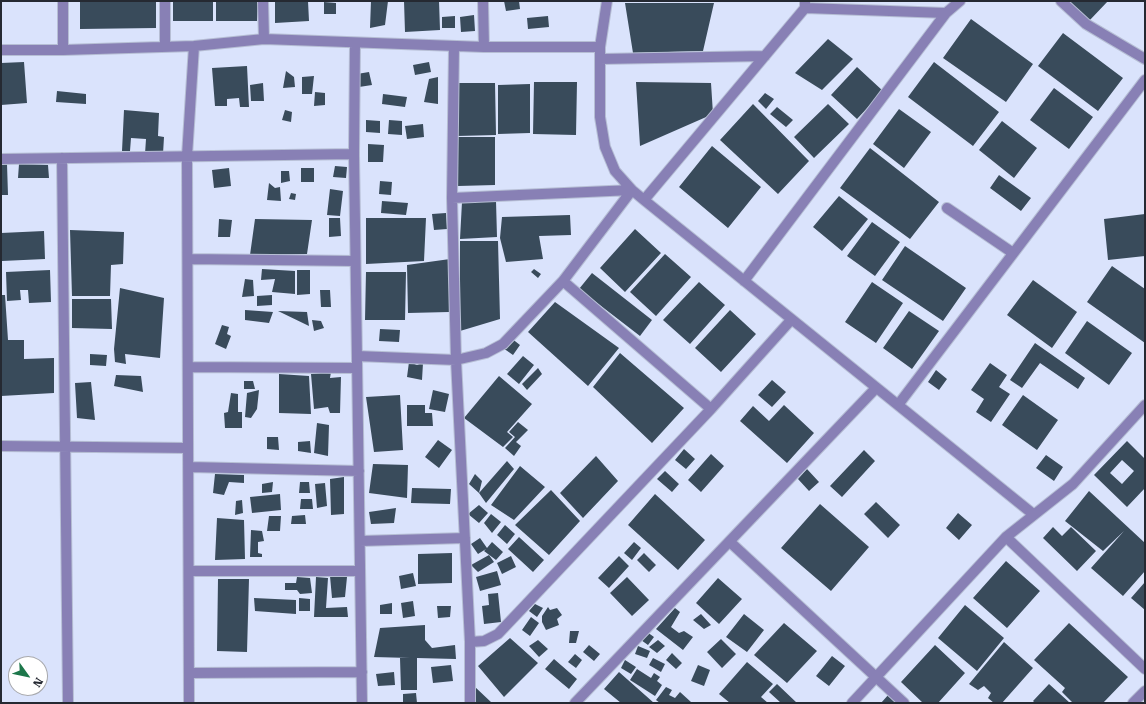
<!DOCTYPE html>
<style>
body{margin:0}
#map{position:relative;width:1146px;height:704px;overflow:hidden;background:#dae3fc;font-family:"Roboto Serif",serif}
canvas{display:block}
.frame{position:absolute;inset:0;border:2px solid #252932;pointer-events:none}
.north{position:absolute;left:8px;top:656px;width:40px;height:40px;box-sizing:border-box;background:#fff;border:1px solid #a8a9ad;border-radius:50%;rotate:123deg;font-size:11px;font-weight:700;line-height:16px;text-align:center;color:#252932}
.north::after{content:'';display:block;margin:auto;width:14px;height:18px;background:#1d774b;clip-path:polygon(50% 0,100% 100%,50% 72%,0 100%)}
</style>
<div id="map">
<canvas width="1146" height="704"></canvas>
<div class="frame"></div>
<div class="north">N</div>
</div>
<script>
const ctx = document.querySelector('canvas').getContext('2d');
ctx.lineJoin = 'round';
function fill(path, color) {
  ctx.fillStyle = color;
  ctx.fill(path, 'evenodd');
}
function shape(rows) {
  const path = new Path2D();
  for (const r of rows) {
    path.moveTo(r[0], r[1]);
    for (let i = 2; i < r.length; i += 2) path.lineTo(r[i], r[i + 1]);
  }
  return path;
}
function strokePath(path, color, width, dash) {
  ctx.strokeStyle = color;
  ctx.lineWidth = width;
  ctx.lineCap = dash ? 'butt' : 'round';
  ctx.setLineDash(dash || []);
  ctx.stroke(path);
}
fill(shape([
 [80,1,156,1,156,28,80,29],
 [173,1,213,1,213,21,173,21],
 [216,1,258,1,257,21,216,21],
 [275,1,308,1,309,21,275,23],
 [371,1,388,1,385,25,370,28],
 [404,1,439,1,440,30,405,32],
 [504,1,519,1,520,9,506,11],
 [1069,1,1108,1,1089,21],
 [324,2,336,3,336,14,324,14],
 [625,3,714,3,703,51,633,53],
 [474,15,475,31,461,32,460,17],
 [455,16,455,28,442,28,442,17],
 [548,16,549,27,528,29,527,18],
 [971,19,1033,64,1006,102,943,58],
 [1063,33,1123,78,1098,111,1038,66],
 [828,39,853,59,822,90,795,73],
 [24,62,27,103,1,105,1,63],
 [429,62,431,72,415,75,413,65],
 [934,62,999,112,973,146,908,97],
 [247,66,249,107,240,107,239,98,227,99,227,106,215,106,212,68],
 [857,67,883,91,857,119,831,95],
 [286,71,294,77,295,87,283,88],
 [369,72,372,85,359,87,357,74],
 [314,76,312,94,302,94,302,77],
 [438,77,438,104,424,102,429,79],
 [534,82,577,82,576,135,533,134],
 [636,82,711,83,713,114,640,146],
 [263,83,264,101,251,101,250,85],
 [456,83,495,83,496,135,457,136],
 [530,84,530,133,498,134,498,85],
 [1054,88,1093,117,1069,149,1030,120],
 [57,91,86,94,86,104,56,102],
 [315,92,325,93,325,105,314,106],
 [765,93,774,99,766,109,758,101],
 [383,94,407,97,405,107,382,104],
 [753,104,809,161,778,194,720,140],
 [828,104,849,124,814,158,794,137],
 [777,107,793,120,786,127,770,114],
 [899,109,931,132,904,168,873,144],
 [124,110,159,113,158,136,164,137,163,154,145,154,146,139,131,138,130,151,122,151],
 [285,110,292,112,291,122,282,120],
 [366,120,380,121,380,133,366,132],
 [389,120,402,121,402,135,388,134],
 [1002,121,1037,148,1014,178,979,150],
 [423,124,424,137,407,139,405,126],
 [458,137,495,137,495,185,458,186],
 [368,144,384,145,383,162,368,162],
 [712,146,761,187,728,228,679,187],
 [870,148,939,202,910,239,840,188],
 [1,164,7,164,8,195,1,195],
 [19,164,48,165,49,178,18,178],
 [335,166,347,167,346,178,333,177],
 [229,168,231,186,214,188,212,170],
 [301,168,314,168,314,182,301,182],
 [281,171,289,171,290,181,281,183],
 [999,175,1031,198,1021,211,990,188],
 [380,181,392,182,391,195,379,194],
 [269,183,275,188,280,187,281,201,267,200],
 [330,189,343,191,340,216,327,215],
 [291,193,296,194,295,200,289,199],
 [839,196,868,219,842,251,813,227],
 [382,201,408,203,406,215,381,213],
 [496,201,497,237,460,239,462,202],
 [446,213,447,229,434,230,432,214],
 [1145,214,1145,256,1108,260,1104,219],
 [570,215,571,235,539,236,543,259,506,262,500,238,502,217],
 [329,218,340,218,341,236,329,237],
 [366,218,426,218,424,261,366,264],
 [219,219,232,220,230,237,218,237],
 [255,219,312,220,307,254,250,255],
 [872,222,900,242,875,276,847,256],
 [635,229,661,253,625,292,600,268],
 [70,230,124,232,123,264,111,265,110,296,72,296],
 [44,231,45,259,2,261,1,233],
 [460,241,498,241,500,319,460,331],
 [905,246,966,288,943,321,882,280],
 [665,254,691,277,656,316,630,292],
 [450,259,449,312,408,313,407,265],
 [1112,266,1145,289,1145,343,1087,302],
 [262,269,295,271,295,294,272,292,275,279,261,280],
 [534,269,541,274,538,278,531,272],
 [50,270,51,302,29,303,28,290,20,290,21,300,7,301,6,272],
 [297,270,310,270,310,294,297,295],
 [366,272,406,272,405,320,365,320],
 [592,273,652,320,640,336,579,289],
 [245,279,253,280,254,296,242,297],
 [1033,280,1077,312,1052,348,1007,315],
 [699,282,725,305,690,344,663,320],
 [872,282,903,303,876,343,845,322],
 [120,288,164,298,160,358,125,354,126,364,115,362,114,349],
 [320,290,330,290,331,307,321,307],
 [1,295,5,295,8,340,24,340,24,359,54,358,54,393,1,396],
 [272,295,272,305,257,306,257,296],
 [72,299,111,299,112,329,72,328],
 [555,302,619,348,588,386,528,332],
 [245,310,273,312,269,323,245,320],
 [730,310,756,334,721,372,695,348],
 [278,311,307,312,309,326],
 [909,311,939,331,912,369,883,348],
 [312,320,321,321,324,328,314,331],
 [1087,321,1132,353,1109,385,1065,353],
 [222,325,229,327,227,334,231,336,226,349,215,344],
 [380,329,400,330,399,342,379,341],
 [511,338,520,345,513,355,503,348],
 [1035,343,1085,378,1078,389,1040,363,1022,388,1010,380],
 [620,353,684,408,652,443,593,387],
 [90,354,107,355,106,366,90,365],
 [523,356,534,365,519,384,507,374],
 [409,362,417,365,423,363,422,380,407,377],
 [990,363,1007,375,999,387,1010,394,991,422,976,412,984,399,971,390],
 [538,368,542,374,527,390,522,384],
 [936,370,947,379,939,390,928,382],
 [331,372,330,378,341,377,340,413,330,413,328,407,314,409,311,374],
 [279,374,309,376,311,414,279,413],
 [116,375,141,376,143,392,114,386],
 [499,376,532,404,507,432,513,437,503,447,464,418],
 [772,380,786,392,772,407,758,395],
 [244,381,253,381,255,389,244,389],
 [91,382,95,420,77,418,75,383],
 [259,390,257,409,251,418,245,417,247,393],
 [433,390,449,394,445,412,429,409],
 [231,393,238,394,238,412,242,412,242,428,225,428,224,413,228,412],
 [400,395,403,450,374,452,366,397],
 [1023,395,1058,420,1037,450,1002,425],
 [407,405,425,405,425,413,432,413,433,426,407,426],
 [784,405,814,433,787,463,740,421,753,406,769,421],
 [518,422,528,430,516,442,521,446,514,456,505,448,515,437,509,432],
 [317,423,329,425,328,456,314,453],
 [267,437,278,437,279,450,267,449],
 [438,440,452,450,439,468,425,457],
 [310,441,311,453,298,451,298,442],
 [1127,441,1145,459,1145,488,1127,507,1094,475],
 [1122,460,1134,471,1122,484,1110,473],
 [684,449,695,459,686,469,675,460],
 [864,450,875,461,842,497,830,486],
 [711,454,724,466,701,492,688,480],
 [1046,455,1063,467,1054,481,1036,468],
 [596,456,618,481,583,518,560,493],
 [507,461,514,469,486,503,479,493],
 [373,464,408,465,407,498,369,493],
 [520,466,545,487,514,520,491,505],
 [807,469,819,482,809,491,798,479],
 [665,471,679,484,672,492,657,479],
 [215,474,244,475,244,483,229,482,224,495,213,493],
 [475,474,482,481,479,493,469,484],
 [344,477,344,514,331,515,330,479],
 [273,482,272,492,262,493,262,484],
 [300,482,309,482,310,493,299,493],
 [325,483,327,506,317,508,315,484],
 [412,488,451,489,450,504,411,503],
 [551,490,580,521,549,555,515,525],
 [1089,491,1145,543,1145,571,1123,596,1091,568,1124,531,1103,551,1065,521],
 [280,494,281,510,252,513,250,497],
 [655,494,705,540,678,570,628,525],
 [301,499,312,499,313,509,300,509],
 [242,500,243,513,235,515,236,501],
 [876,502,900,525,888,538,864,514],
 [820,504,869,547,831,591,781,548],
 [479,505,488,513,479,523,468,514],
 [396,508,394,523,371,524,369,512],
 [958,513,972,525,959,540,946,528],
 [491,514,501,522,492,533,484,523],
 [305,515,306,524,291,524,292,516],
 [269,516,281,516,280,531,267,531],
 [217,518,244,520,245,559,215,560],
 [505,525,515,534,507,544,497,535],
 [1053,527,1062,536,1071,527,1096,551,1077,571,1043,538],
 [251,530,262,531,264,541,258,542,258,553,262,554,262,557,250,557],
 [519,537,544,560,533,572,508,549],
 [480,538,487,548,492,542,503,552,496,560,484,551,486,549,478,554,471,544],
 [634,542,641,548,632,560,624,553],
 [452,553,452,583,418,584,418,554],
 [644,553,656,565,649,572,637,560],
 [489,555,494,562,478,572,471,565],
 [511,556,516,567,502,574,497,563],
 [619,556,629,566,609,588,598,578],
 [1006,561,1040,591,1007,628,973,598],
 [497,571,501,585,480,591,476,577],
 [413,573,416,586,401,589,399,576],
 [330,576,347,577,345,597,332,598],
 [297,577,310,578,312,593,300,594,297,590,285,590,285,583,296,583],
 [316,577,328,578,326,608,347,607,348,617,314,617],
 [627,577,649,600,632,616,610,593],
 [718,578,742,599,719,624,696,603],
 [218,579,249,579,247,652,217,651],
 [1145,582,1145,610,1131,598],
 [498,593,501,622,484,624,482,606,489,605,488,594],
 [254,598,296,600,296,614,255,611],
 [299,598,310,599,310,611,299,611],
 [413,601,415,616,403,618,401,603],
 [392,603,392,614,380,614,380,605],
 [535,604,543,608,537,617,529,611],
 [965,605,1004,638,977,671,938,638],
 [437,606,451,606,450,617,438,618],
 [548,607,550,610,557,608,562,615,557,619,559,625,546,630,542,622,542,616],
 [675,608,680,612,671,627,679,633,684,631,693,637,683,650,656,629],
 [701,614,711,625,704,629,693,620],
 [744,614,764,630,747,652,726,637],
 [531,617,539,623,530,636,522,630],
 [784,623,817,651,787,683,754,655],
 [1069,623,1128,677,1103,703,1073,703,1062,692,1065,688,1034,660],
 [425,625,425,640,432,648,455,645,456,659,417,658,417,690,401,690,400,658,410,658,374,657,380,628],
 [570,631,579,631,576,643,569,643],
 [647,632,654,637,648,645,641,640],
 [510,638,538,663,504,697,478,666],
 [721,639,736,654,722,668,707,652],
 [538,640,548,649,539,657,529,646],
 [658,640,665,646,657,653,649,647],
 [1004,642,1033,668,1002,703,994,703,988,698,991,693,984,686,978,690,969,684],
 [589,645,600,654,594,661,583,652],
 [935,645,965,673,938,703,923,703,901,682],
 [638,646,650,651,647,658,635,654],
 [672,653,682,663,676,669,666,660],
 [575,654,582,660,576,668,568,662],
 [832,656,845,666,829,686,816,676],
 [653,658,665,664,661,672,649,665],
 [554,659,577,679,569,689,545,669],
 [625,660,636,667,631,674,621,668],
 [747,662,773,684,761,697,768,703,730,703,719,694],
 [451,665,453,681,433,683,431,667],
 [698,665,710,670,704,686,691,681],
 [637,669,651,678,654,673,660,677,657,681,662,685,655,696,630,680],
 [394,672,395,685,378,686,376,674],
 [619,672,654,703,621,703,604,689],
 [777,684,797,703,781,703,769,692],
 [1049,684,1070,703,1035,703,1033,701],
 [474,686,492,703,475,703],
 [666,687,672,690,669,695,675,698,680,692,691,702,660,703,656,700],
 [416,693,417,703,403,703,403,694],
 [889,694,899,703,881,703]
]), '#394b5b');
const minor = shape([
 [63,1,63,50],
 [165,1,165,46],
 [263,1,264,39],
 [483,1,484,47],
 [607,1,600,47,600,117,605,147,615,171,632,190,644,200,1033,514],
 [1061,1,1086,24,1145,59],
 [805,2,805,8,946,13],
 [355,43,354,154,362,703],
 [454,46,452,198,456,360,470,642,484,641,498,634,711,409,791,320],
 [1,50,63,50,194,46,264,39,484,47,600,47],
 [600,59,765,56],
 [62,158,68,703],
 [1,159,354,154],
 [452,198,632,190],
 [644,200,805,8],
 [947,208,1013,253],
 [188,259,355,261],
 [563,281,711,409],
 [744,281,946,13,960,1],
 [357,356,456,360,486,353,503,344,563,281,632,190],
 [188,367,357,368],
 [898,405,1145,80],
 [1,446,188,448],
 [189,467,359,471],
 [1006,537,1145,669],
 [360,541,465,538],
 [730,542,904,703],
 [189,571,360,571],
 [189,673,362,672],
 [189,703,187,156,194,46],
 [470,703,470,642],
 [575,703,876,388],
 [852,703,1006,537,1073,484,1145,405],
 [1133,703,1145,691]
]);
strokePath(minor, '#b6bed4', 12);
strokePath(minor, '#8880b5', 10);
</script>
